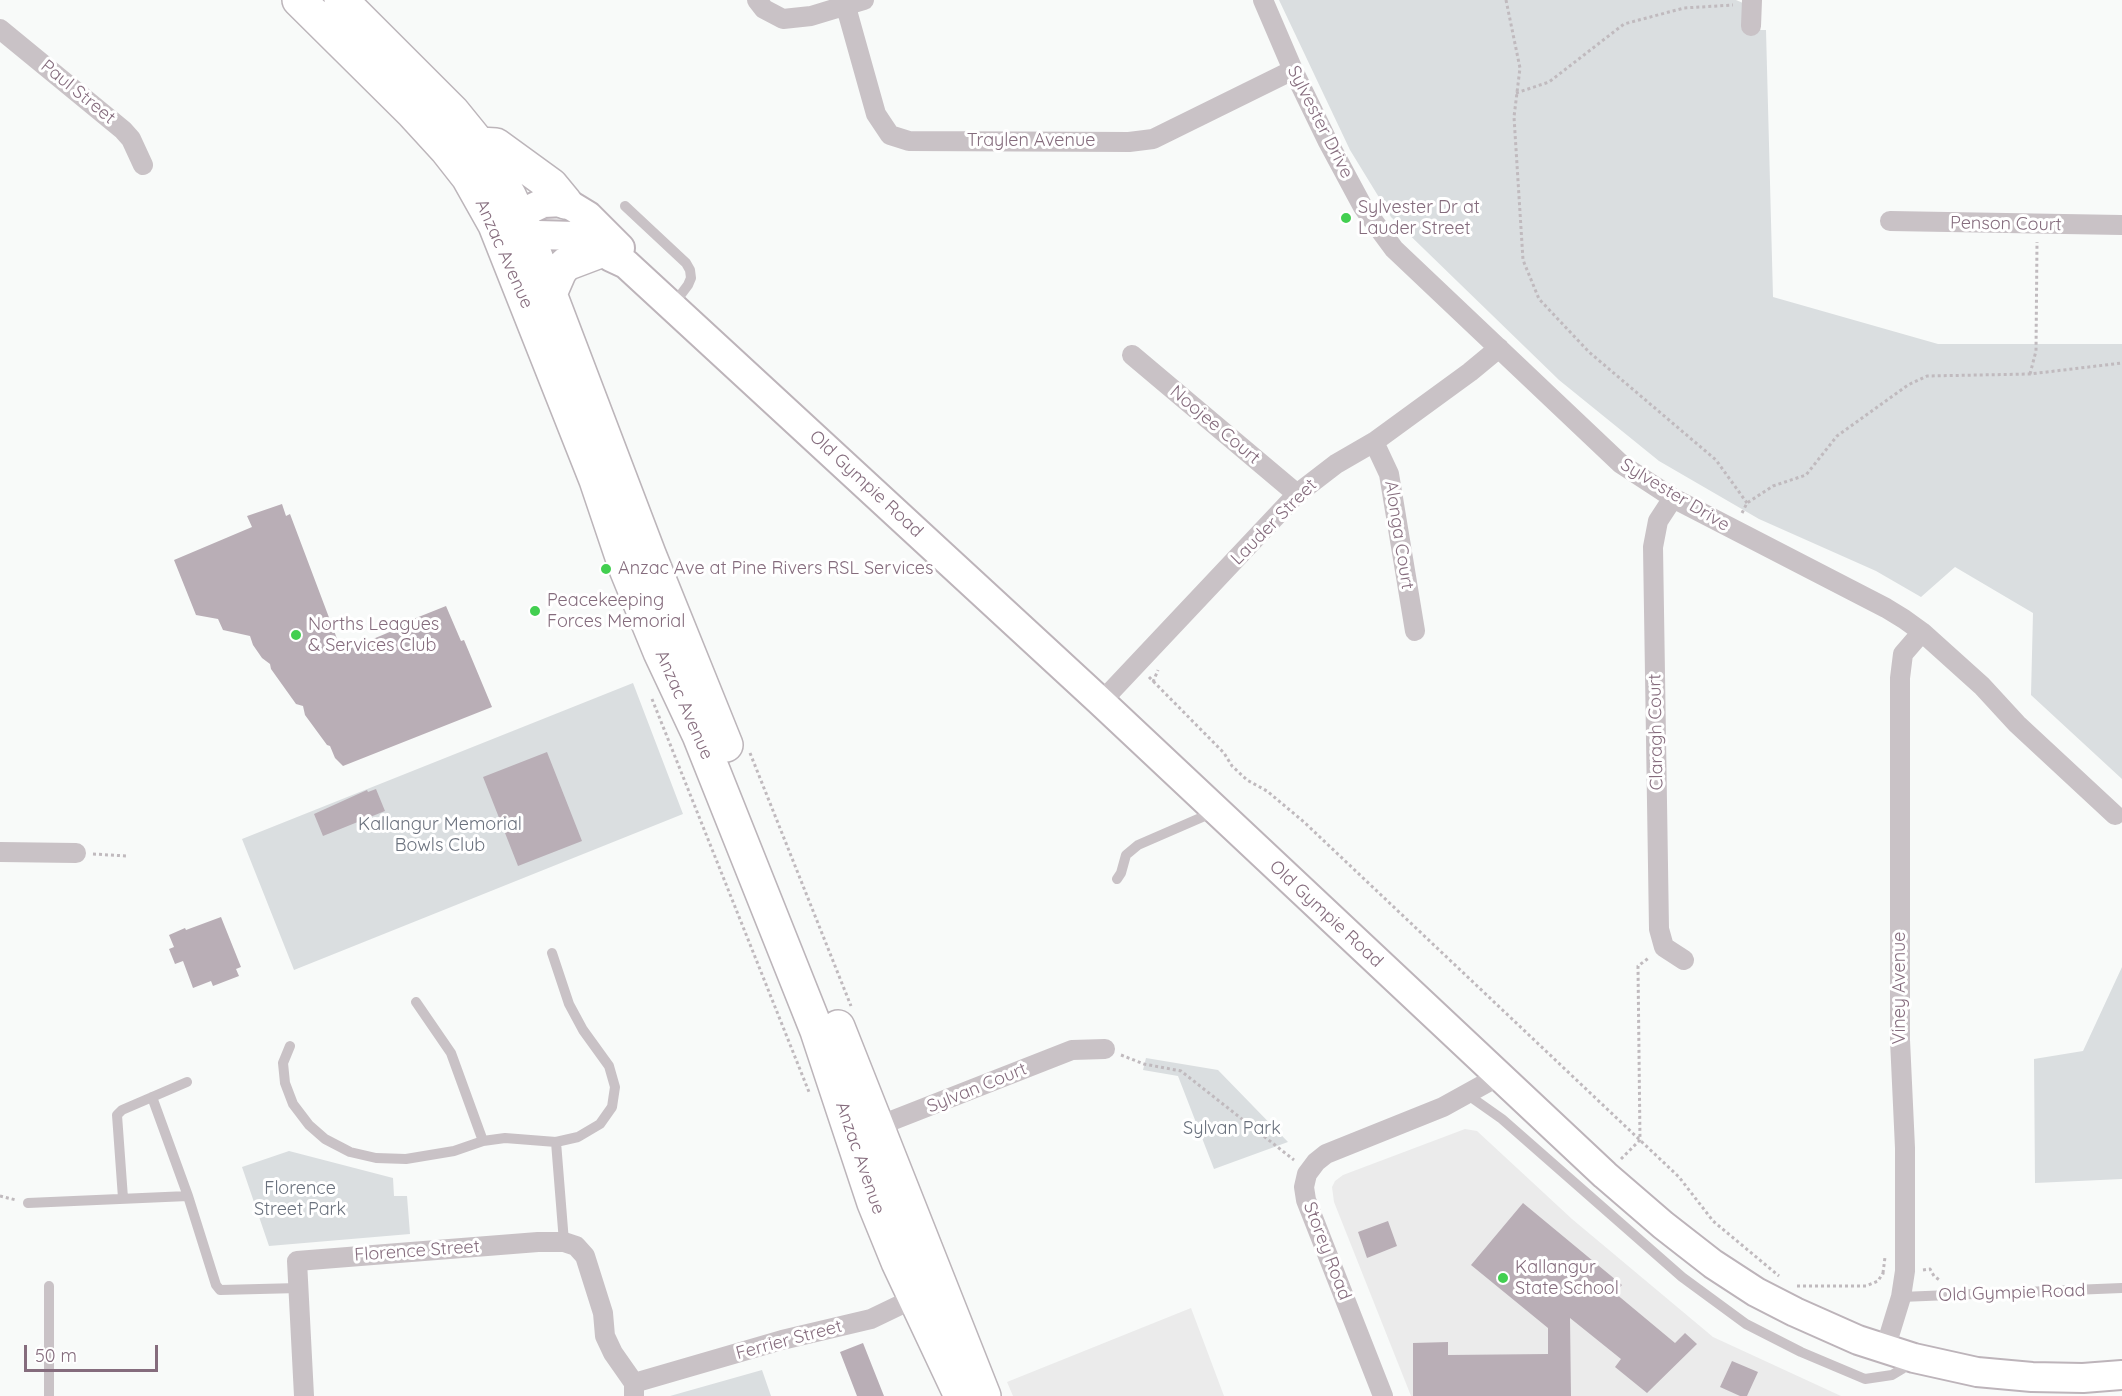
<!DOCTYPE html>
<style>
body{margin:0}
#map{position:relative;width:2122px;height:1396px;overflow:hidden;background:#f8faf9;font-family:Quicksand,sans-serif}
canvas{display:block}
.scale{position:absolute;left:24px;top:1345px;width:134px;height:27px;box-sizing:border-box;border:3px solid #856c7d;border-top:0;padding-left:8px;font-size:18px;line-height:21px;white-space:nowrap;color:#856c7d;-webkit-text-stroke:4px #fff;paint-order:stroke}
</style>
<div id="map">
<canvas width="2122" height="1396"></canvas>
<div class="scale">50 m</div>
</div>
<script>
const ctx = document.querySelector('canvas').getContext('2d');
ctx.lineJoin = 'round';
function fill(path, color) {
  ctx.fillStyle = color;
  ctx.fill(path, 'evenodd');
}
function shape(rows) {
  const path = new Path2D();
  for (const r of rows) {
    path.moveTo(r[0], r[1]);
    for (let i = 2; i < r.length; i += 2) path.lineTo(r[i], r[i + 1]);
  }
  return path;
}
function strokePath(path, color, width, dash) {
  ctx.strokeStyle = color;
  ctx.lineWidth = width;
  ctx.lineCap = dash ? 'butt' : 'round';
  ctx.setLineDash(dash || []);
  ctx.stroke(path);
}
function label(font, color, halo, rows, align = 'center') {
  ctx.font = font + ' Quicksand,sans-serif';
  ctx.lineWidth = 6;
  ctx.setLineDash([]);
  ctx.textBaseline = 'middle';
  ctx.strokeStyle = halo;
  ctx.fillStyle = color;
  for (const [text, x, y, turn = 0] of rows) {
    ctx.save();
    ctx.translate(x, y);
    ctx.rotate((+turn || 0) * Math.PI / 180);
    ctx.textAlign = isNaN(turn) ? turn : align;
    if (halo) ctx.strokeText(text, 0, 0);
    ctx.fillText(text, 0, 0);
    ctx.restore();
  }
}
fill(shape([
 [1465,1129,1477,1131,1572,1219,1713,1337,1841,1396,1411,1396,1334,1202,1332,1187,1335,1181,1343,1175],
 [1191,1308,1224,1396,1013,1396,1007,1382]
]), '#ebebeb');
fill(shape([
 [1279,0,1736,0,1743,3,1743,30,1766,30,1773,297,1938,344,2122,344,2122,779,2031,695,2033,613,1955,567,1921,597,1876,571,1759,519,1659,461,1559,380,1391,217,1350,150],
 [633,683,683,814,294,970,242,839],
 [2122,967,2122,1179,2035,1183,2034,1059,2083,1051],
 [1146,1058,1218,1070,1288,1142,1214,1169,1178,1076,1143,1070],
 [289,1151,393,1178,394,1196,407,1196,410,1234,269,1246,242,1167],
 [762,1370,771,1396,670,1396]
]), '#dadee0');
fill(shape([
 [282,504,286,516,290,514,342,652,392,631,391,628,446,606,461,641,464,640,492,707,343,766,335,758,330,746,327,745,305,715,303,706,296,704,271,669,270,664,262,658,253,645,250,636,223,630,218,619,196,615,174,560,252,527,247,516],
 [547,752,582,841,518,866,483,777],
 [376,789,385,811,323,836,314,814,367,790,368,792],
 [221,917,241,967,236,969,239,976,213,986,211,981,193,988,183,961,175,964,169,949,174,947,169,935,185,928,186,930],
 [1523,1203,1622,1285,1615,1293,1675,1343,1685,1333,1697,1344,1647,1393,1615,1367,1621,1359,1570,1318,1571,1396,1413,1396,1413,1343,1448,1342,1448,1355,1548,1354,1548,1328,1471,1265],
 [1388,1221,1397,1246,1367,1258,1358,1232],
 [863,1343,884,1396,857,1396,840,1352],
 [1732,1361,1758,1372,1747,1396,1740,1396,1720,1387]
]), '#b9aeb6');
const secondary = shape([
 [499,224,543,203,565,202,588,216,620,248],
 [508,243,538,235,576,236,590,241,611,257,626,264,1101,702,1605,1175,1663,1225,1713,1264,1756,1292,1795,1312,1858,1340,1914,1358,1977,1372,2032,1377,2083,1378,2122,1375]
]);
const highway = shape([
 [299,0,413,113,446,149,468,177,495,225,596,480,626,569,660,652,699,735,817,1031,874,1203,898,1262,961,1396],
 [341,0,453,112,479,144,509,195,528,236,649,554,726,745],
 [479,144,496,145,551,185,565,202],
 [550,294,560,271,566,264,603,250],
 [838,1027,984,1396]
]);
strokePath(secondary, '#bdb4ba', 32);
strokePath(highway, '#bcb5ba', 36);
strokePath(shape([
 [1506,0,1520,68,1514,117,1523,260,1539,299,1589,352,1716,460,1747,503],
 [1516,93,1549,82,1624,24,1684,8,1733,5],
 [2030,374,2036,351,2037,242],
 [1742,513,1747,503,1773,486,1806,475,1837,436,1908,385,1927,376,2030,374,2122,363],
 [1149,677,1224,753,1232,766,1247,780,1267,791,1304,822,1679,1177,1713,1221,1779,1276],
 [1153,682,1158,670],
 [652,699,809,1092],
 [750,753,851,1006],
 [93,854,127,856],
 [1121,1055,1144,1064,1181,1071,1294,1160],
 [1621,1159,1640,1140,1638,966,1650,957],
 [0,1196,16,1200],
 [1923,1270,1930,1269,1934,1276,1941,1281],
 [1883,1273,1885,1257],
 [1797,1286,1866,1286,1878,1281,1883,1273,1886,1273]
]), '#c0babe', 3, [3, 3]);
strokePath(shape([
 [625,206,686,263,690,270,691,278,688,285,673,305],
 [1117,879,1121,873,1126,855,1138,845,1214,812],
 [552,953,569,1004,583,1030,609,1066,615,1087,612,1107,600,1124,578,1137,556,1142],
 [416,1002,451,1053,483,1141],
 [290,1046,283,1063,285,1083,293,1104,309,1125,325,1139,350,1152,376,1158,406,1159,454,1151,483,1141,505,1138,556,1142,564,1242],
 [1468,1095,1502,1119,1682,1277,1746,1324,1801,1352,1865,1379,1892,1375,1902,1369,1910,1361],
 [152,1097,188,1196,216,1285,220,1290,299,1288],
 [123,1198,117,1115,122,1110,187,1082],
 [28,1203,188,1196],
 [1901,1297,2122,1288],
 [49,1396,49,1286]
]), '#c9c2c6', 10);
strokePath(shape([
 [757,0,764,9,783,19,811,16,864,0],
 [1263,0,1293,70,1327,140,1363,207,1394,249,1621,464,1673,498,1886,608,1904,619,1922,632,1982,686,2017,724,2115,815],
 [846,7,876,114,890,135,909,141,1129,142,1153,139,1293,70],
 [1751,26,1752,0],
 [0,29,123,130,131,139,143,165],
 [1890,221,2122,225],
 [1132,355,1297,494],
 [1374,442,1389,474,1415,631],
 [1673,498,1658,521,1653,547,1659,929,1664,947,1684,960],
 [1101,702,1297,494,1336,464,1374,442,1470,372,1499,348],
 [0,852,76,853],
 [868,1130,1072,1050,1105,1049],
 [1885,1349,1901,1297,1905,1271,1905,1148,1900,1040,1900,678,1903,654,1922,632],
 [634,1383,782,1340,871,1319,923,1294],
 [304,1396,297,1261,538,1242,564,1242,576,1246,585,1256,603,1313,605,1336,613,1353,634,1383,634,1396],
 [1383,1396,1306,1200,1304,1187,1307,1174,1316,1162,1326,1154,1443,1107,1499,1076]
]), '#c9c2c6', 20);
strokePath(secondary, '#fff', 28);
strokePath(highway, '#fff', 33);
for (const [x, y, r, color] of [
 [1346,218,6,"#42cf50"],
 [606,569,6,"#42cf50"],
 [535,611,6,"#42cf50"],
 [296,635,6,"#42cf50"],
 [1503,1278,6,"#42cf50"]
]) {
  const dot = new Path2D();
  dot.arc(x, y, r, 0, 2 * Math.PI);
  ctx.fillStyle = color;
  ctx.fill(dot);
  strokePath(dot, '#fff', 2);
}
label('18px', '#856c7d', '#fff', [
 ["Paul Street",78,92,39],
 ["Sylvester Drive",1320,122,63],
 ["Traylen Avenue",1031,141],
 ["Penson Court",2006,224,1],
 ["Anzac Avenue",504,254,66],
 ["Noojee Court",1215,425,40],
 ["Old Gympie Road",866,484,43],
 ["Sylvester Drive",1675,495,31],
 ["Lauder Street",1274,522,-45],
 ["Alonga Court",1399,535,81],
 ["Anzac Avenue",684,705,66],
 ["Claragh Court",1656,732,-91],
 ["Old Gympie Road",1326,914,43],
 ["Viney Avenue",1900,988,-90],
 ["Sylvan Court",977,1088,-22],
 ["Anzac Avenue",860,1158,71],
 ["Florence Street",417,1251,-4],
 ["Storey Road",1327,1251,69],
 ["Old Gympie Road",2012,1293,-2],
 ["Ferrier Street",789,1340,-15]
]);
label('18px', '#856c7d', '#fff', [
 ["Sylvester Dr at",1358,208],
 ["Lauder Street",1358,229],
 ["Anzac Ave at Pine Rivers RSL Services",618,569],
 ["Peacekeeping",547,601],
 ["Forces Memorial",547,622],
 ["Norths Leagues",308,625],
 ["& Services Club",308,646],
 ["Kallangur",1515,1268],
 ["State School",1515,1289]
], 'left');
label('18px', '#6a717d', '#fff', [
 ["Kallangur Memorial",440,825],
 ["Bowls Club",440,846],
 ["Sylvan Park",1232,1129],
 ["Florence",300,1189],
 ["Street Park",300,1210]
]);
</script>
